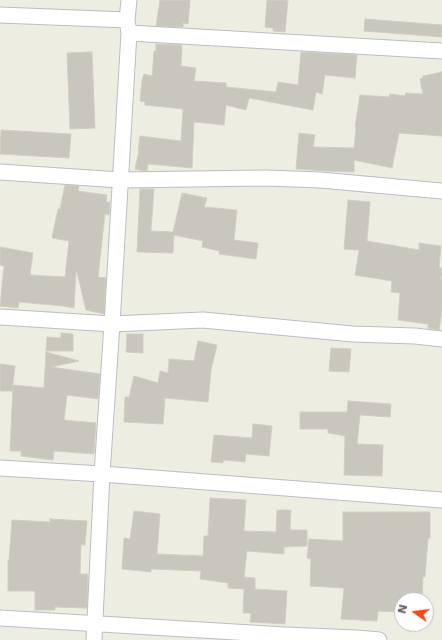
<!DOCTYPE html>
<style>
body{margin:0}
#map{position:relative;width:442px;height:640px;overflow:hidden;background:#eeede1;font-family:"DejaVu Sans",sans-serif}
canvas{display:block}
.north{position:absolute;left:394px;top:592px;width:40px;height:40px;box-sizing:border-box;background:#fff;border:1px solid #bdbec1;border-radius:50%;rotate:284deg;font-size:11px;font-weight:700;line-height:16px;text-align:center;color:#595d64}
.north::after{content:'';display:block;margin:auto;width:14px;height:18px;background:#fa441b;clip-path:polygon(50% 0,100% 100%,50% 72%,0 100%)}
</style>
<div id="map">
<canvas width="442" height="640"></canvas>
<div class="north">N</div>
</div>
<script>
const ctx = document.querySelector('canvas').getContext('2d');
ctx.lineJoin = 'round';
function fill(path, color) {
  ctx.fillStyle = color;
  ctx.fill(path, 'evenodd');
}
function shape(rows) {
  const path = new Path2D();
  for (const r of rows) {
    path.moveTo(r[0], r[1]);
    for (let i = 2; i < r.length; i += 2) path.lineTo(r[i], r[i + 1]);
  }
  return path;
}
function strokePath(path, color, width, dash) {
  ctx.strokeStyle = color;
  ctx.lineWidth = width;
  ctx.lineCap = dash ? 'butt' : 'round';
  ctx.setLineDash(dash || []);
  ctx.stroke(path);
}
const building = shape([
 [160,0,190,0,188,24,183,23,183,27,156,26,160,0],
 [267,0,288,0,285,32,273,31,273,28,265,27,267,0],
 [365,19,442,25,442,37,364,31,365,19],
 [156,44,182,45,181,66,196,68,194,81,226,83,226,87,276,92,278,82,298,85,301,52,357,55,355,78,325,75,322,94,316,92,313,110,249,98,246,110,226,105,224,125,194,122,192,168,148,164,147,171,143,171,135,169,139,151,138,151,140,136,181,141,183,109,145,105,145,102,140,101,142,80,144,74,152,76,154,51,156,51,156,44],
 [92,52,95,128,70,129,67,53,92,52],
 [442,72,442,136,399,133,392,168,354,160,354,172,327,171,296,169,299,133,315,135,313,147,354,148,356,127,355,127,360,95,389,97,390,94,405,96,406,93,423,94,420,79,423,78,423,76,442,72],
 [1,130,71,134,69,158,0,154,1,130],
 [65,185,79,186,78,191,107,195,106,202,110,202,109,215,105,214,98,277,106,278,104,314,86,310,77,272,76,272,74,308,63,306,19,302,18,308,0,306,4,266,0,265,0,247,33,253,30,275,65,277,69,241,52,238,58,209,60,209,65,185],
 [140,189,154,189,151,231,173,232,182,193,207,198,204,207,237,210,234,240,258,243,256,259,219,254,219,251,202,247,203,241,174,235,173,253,137,252,140,189],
 [348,200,370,202,367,241,419,250,419,243,441,246,439,268,442,268,441,279,442,280,442,311,439,330,428,328,428,324,398,320,400,293,391,292,392,281,355,275,359,250,344,249,348,200],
 [61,333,73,334,73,351,46,351,47,337,61,338,61,333],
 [127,334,143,334,143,353,126,352,127,334],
 [198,341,217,345,211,370,208,402,165,398,163,424,124,422,125,397,129,397,134,376,158,383,160,371,168,373,169,359,194,361,198,341],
 [331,348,351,349,349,372,329,371,331,348],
 [46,352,79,361,51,367,100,374,98,399,67,395,64,420,96,423,94,454,54,451,53,460,21,456,21,451,10,451,13,385,44,388,46,352],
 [0,364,15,366,12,391,0,391,0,364],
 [348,401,391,404,390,417,360,415,357,444,383,445,382,476,344,475,345,436,328,433,328,429,300,429,300,412,347,412,348,401],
 [253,424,272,426,269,456,246,454,245,462,223,460,223,463,211,462,214,435,252,438,253,424],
 [210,498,246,500,244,531,276,532,277,510,291,510,290,530,307,530,307,546,284,547,284,554,247,551,244,577,255,578,255,589,287,591,285,624,250,622,251,613,243,613,244,589,228,588,228,583,200,579,201,571,151,569,151,572,122,569,124,538,130,539,134,511,160,514,157,554,203,556,204,536,208,536,210,498],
 [343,512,430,512,430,538,428,538,425,577,423,577,422,600,402,600,402,612,378,611,377,621,341,619,344,588,310,586,311,559,307,558,309,539,343,541,343,512],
 [50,519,87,521,85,545,81,545,80,574,88,574,87,608,55,607,55,610,35,610,35,591,8,591,8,560,9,560,12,520,50,522,50,519]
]);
fill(building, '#c9c6be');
strokePath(building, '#d3cfbf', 1);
const street = shape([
 [0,15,127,20],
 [129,33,442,51],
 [0,172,120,180,265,178,320,180,442,191],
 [0,317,112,324,203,320,353,334,415,336,442,339],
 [0,468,102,474,442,500],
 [0,618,285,635,357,638,379,640],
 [94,640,102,474,112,324,129,33,127,20,129,0]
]);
strokePath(street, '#bbbec4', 17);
strokePath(street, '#fff', 15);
</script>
